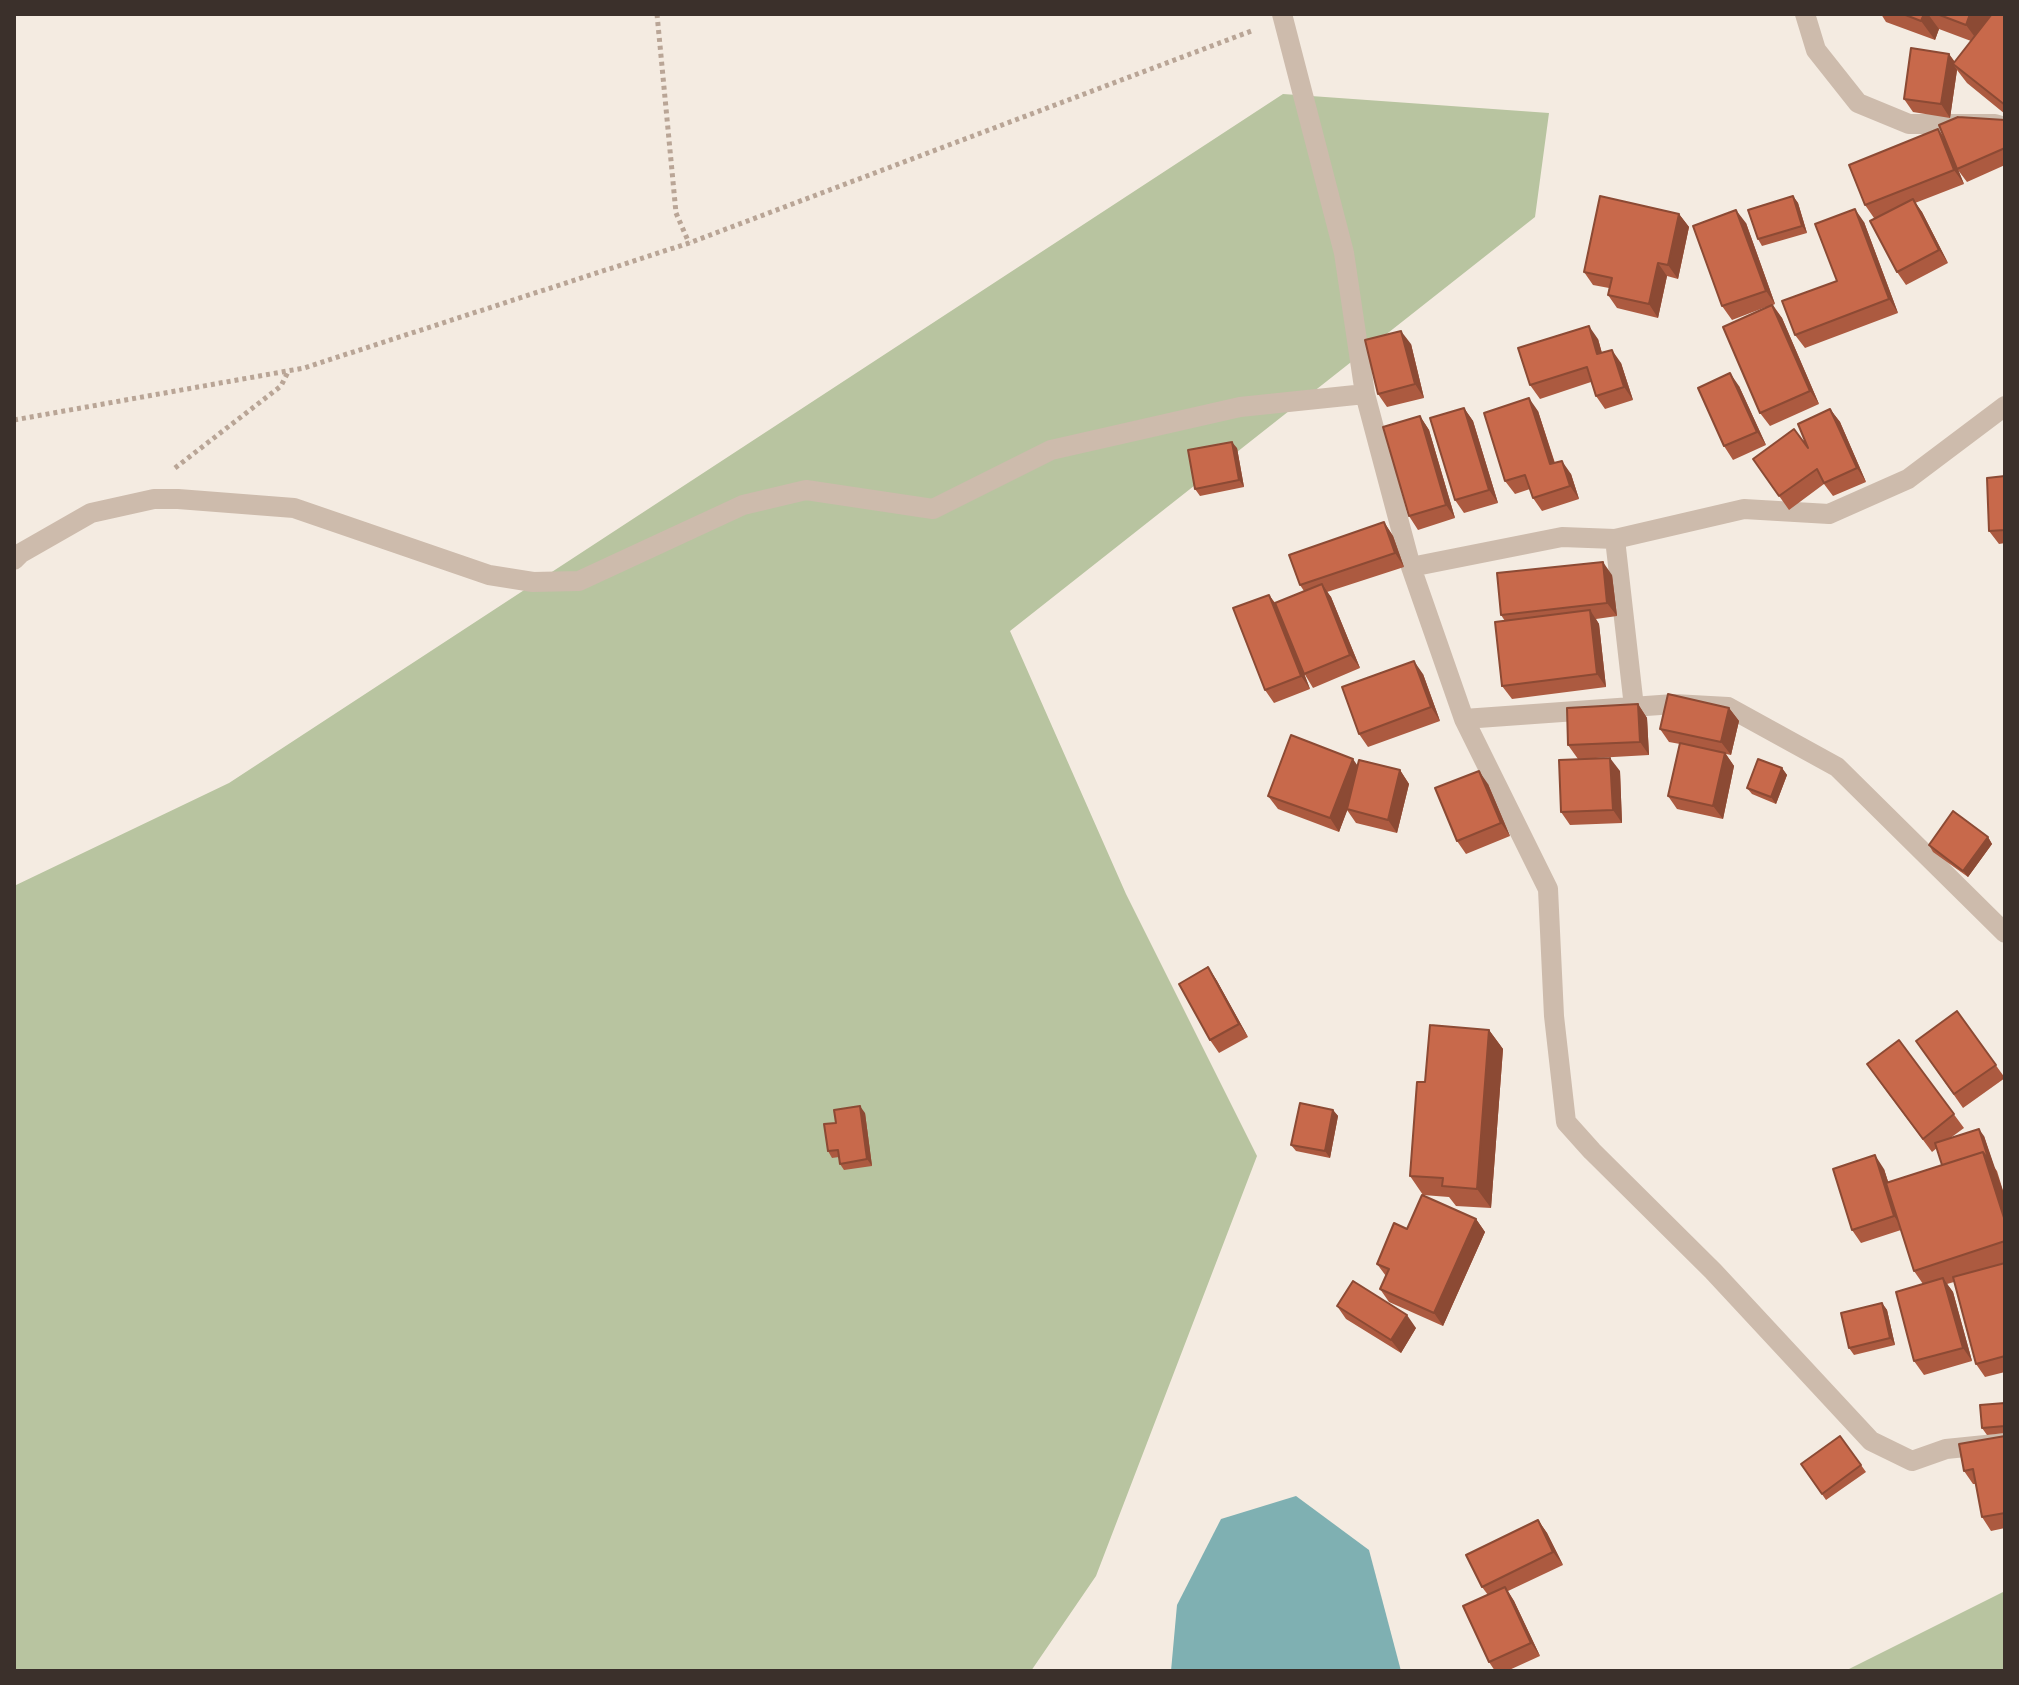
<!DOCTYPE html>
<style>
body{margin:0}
#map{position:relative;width:2019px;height:1685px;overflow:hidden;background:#f4ebe1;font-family:Manrope,sans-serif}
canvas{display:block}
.frame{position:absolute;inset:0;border:16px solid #3b302b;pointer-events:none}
</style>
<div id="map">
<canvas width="2019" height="1685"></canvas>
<div class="frame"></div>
</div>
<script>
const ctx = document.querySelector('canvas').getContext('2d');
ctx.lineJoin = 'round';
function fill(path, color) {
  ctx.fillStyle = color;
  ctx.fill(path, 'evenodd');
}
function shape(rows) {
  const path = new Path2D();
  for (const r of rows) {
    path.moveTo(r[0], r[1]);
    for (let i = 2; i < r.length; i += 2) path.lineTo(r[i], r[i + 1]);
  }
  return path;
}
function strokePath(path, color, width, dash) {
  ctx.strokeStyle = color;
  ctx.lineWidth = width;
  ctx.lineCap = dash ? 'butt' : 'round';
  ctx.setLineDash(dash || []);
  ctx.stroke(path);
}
fill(shape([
 [1283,94,1549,113,1535,217,1010,631,1126,894,1257,1156,1096,1576,1031,1671,14,1671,14,886,229,783],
 [2005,1591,2005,1671,1845,1671]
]), '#b8c4a0');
fill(shape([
 [1296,1496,1369,1550,1401,1671,1171,1671,1177,1605,1221,1519]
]), '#7fb0b2');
strokePath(shape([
 [657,14,676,213,689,243],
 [14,420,304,368,689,243,1254,30],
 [175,468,281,386,288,372]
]), '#b9a596', 5, [4, 4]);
strokePath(shape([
 [1282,14,1344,253,1365,394,1411,567,1464,719,1548,889,1554,1016,1566,1122,1592,1151,1713,1271,1871,1441,1912,1461,1946,1449,2005,1443],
 [1805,14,1816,50,1858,103,1909,124,1995,124,2005,127],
 [1615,539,1634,707],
 [14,560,21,553,91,513,154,499,178,499,294,508,489,575,533,582,579,581,743,505,806,490,933,509,1051,450,1240,407,1365,394],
 [1411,567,1562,537,1615,539,1744,509,1829,514,1908,479,2005,406],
 [1464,719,1674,704,1728,707,1837,767,2005,933]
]), '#cdbbac', 20);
fill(shape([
 [1881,14,1991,14,1990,17,2005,14,2005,114,1967,83,1957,70,1950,118,1913,112,1904,99,1949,54,1955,62,1971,41,1939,29,1935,40,1886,22],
 [2005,120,2005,165,1967,182,1958,170,1964,184,1915,203,1922,212,1948,263,1906,285,1897,272,1874,218,1865,205,1938,129,1945,139],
 [1793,196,1798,203,1807,233,1762,246,1758,239],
 [1679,214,1689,227,1678,279,1667,276,1658,318,1617,308,1608,295,1609,288,1593,285,1584,272],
 [1864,222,1898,313,1805,348,1795,335,1837,281],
 [1746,223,1775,304,1773,305,1782,318,1819,404,1770,426,1760,413,1766,307,1732,320,1722,306],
 [1598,339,1602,353,1621,363,1633,400,1605,409,1596,396,1591,382,1540,399,1530,385],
 [1411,344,1424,398,1387,407,1378,394],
 [1739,386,1766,445,1733,460,1724,446],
 [1464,408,1473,421,1498,503,1464,513,1455,500],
 [1830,409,1840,422,1866,482,1833,496,1824,484,1789,510,1753,459,1808,448],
 [1538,411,1555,463,1571,474,1579,499,1542,511,1533,498,1530,489,1515,494,1505,481],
 [1420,416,1429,430,1455,518,1418,530,1409,516],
 [1237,448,1244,487,1200,496,1195,489],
 [2005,476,2005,543,1999,544,1989,531],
 [1384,522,1393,536,1404,567,1327,592,1331,597,1360,668,1313,688,1304,673,1310,689,1274,703,1265,690,1269,595,1276,604,1304,591,1300,585],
 [1612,575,1617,616,1596,619,1599,624,1606,687,1512,699,1502,686,1505,621,1501,615],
 [1423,674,1440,721,1368,747,1359,734],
 [1638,704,1647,718,1649,755,1578,759,1568,745],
 [1729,708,1739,721,1731,755,1726,754,1734,766,1723,819,1677,809,1668,796,1680,744,1669,742,1660,729],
 [1358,766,1400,770,1409,784,1397,833,1356,823,1347,810,1339,832,1278,809,1268,796],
 [1782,768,1787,775,1776,804,1752,794,1747,788],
 [1620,771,1622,823,1570,825,1561,812],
 [1488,784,1510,836,1466,854,1457,841],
 [1988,837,1992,844,1968,877,1933,852,1929,845],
 [1208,967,1217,981,1248,1037,1219,1053,1210,1040],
 [1957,1011,2005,1078,1963,1108,1916,1041],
 [1489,1030,1503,1049,1491,1208,1456,1206,1449,1197,1423,1195,1410,1176,1425,1082],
 [1899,1040,1964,1128,1949,1139,1984,1136,1994,1167,1997,1171,2005,1197,2005,1372,1985,1377,1976,1364,1954,1282,1947,1284,1953,1292,1972,1361,1924,1375,1914,1361,1923,1284,1914,1271,1901,1230,1861,1243,1852,1230,1884,1169,1888,1182,1942,1165,1937,1148,1932,1152,1876,1077],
 [1333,1110,1338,1116,1330,1158,1296,1151,1291,1145],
 [865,1113,872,1166,844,1170,840,1164,839,1157,832,1158,828,1151,836,1123],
 [1476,1219,1485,1232,1443,1326,1389,1302,1380,1289,1386,1276,1377,1264,1407,1229],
 [1882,1303,1887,1310,1895,1345,1854,1355,1849,1348],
 [1337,1306,1416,1328,1401,1353,1346,1319],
 [2005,1403,2005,1433,1987,1435,1982,1428],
 [2005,1436,2005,1528,1991,1531,1982,1517,1976,1484,1973,1484,1964,1471],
 [1801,1464,1861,1465,1866,1472,1826,1500],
 [1538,1520,1547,1533,1563,1565,1508,1591,1514,1601,1540,1656,1507,1671,1495,1671,1489,1662,1488,1595,1482,1587]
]), '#ac5a40');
fill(shape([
 [1924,14,1928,14,1939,29,1935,40,1921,21],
 [1970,14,1991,14,1980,44,1966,25],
 [1949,54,1958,67,1953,64,1957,70,1950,118,1941,104],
 [1938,129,1947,142,1964,184,1954,170],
 [1793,196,1798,203,1807,233,1802,226],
 [1913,199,1922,212,1948,263,1939,250],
 [1855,209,1864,222,1898,313,1889,299],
 [1736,210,1746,223,1775,304,1766,291],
 [1679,214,1689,227,1678,279,1668,265],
 [1658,263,1667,276,1658,318,1649,304],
 [1772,305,1782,318,1819,404,1810,391],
 [1589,326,1598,339,1606,368,1597,354],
 [1401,331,1411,344,1424,398,1415,384],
 [1612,350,1621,363,1633,400,1624,387],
 [1730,373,1739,386,1766,445,1757,432],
 [1529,398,1538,411,1559,477,1550,464],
 [1464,408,1473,421,1498,503,1489,490],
 [1830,409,1840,422,1866,482,1857,468],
 [1420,416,1429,430,1455,518,1446,505],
 [1232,442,1237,448,1244,487,1239,480],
 [1562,461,1571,474,1579,499,1570,486],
 [1384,522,1393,536,1404,567,1395,553],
 [1603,562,1612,575,1617,616,1607,603],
 [1322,584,1331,597,1360,668,1350,655],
 [1269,595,1278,608,1310,689,1301,676],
 [1590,610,1599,624,1606,687,1597,674],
 [1414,661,1423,674,1440,721,1431,707],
 [1638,704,1647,718,1649,755,1640,742],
 [1729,708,1739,721,1731,755,1721,742],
 [1725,753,1734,766,1723,819,1713,806],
 [1610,758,1620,771,1622,823,1613,810],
 [1353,759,1362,772,1339,832,1330,818],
 [1782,768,1787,775,1776,804,1771,797],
 [1400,770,1409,784,1397,833,1388,820],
 [1479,771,1488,784,1510,836,1501,823],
 [1988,837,1992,844,1968,877,1963,871],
 [1208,967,1217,981,1248,1037,1239,1024],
 [1489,1030,1503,1049,1491,1208,1477,1189],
 [860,1106,865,1113,872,1166,867,1159],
 [1333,1110,1338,1116,1330,1158,1325,1151],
 [1979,1129,1984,1136,2005,1197,2005,1221,1983,1152],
 [1875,1155,1884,1169,1904,1230,1894,1216],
 [1476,1219,1485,1232,1443,1326,1434,1313],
 [1943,1278,1953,1292,1972,1361,1963,1348],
 [1882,1303,1887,1310,1895,1345,1890,1338],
 [1407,1315,1416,1328,1401,1353,1391,1340],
 [1538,1520,1547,1533,1563,1565,1553,1552],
 [1505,1587,1514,1601,1540,1656,1531,1643]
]), '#8c4a34');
const building = shape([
 [1903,14,1924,14,1921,21,1903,14],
 [1937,14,1970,14,1966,25,1937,14],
 [1992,14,2005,14,2005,105,1953,64,1992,14],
 [1911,48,1949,54,1941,104,1904,99,1911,48],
 [1958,117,2005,120,2005,148,1957,169,1939,125,1958,117],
 [1938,129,1954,170,1865,205,1849,165,1938,129],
 [1600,196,1679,214,1668,265,1658,263,1649,304,1608,295,1612,278,1584,272,1600,196],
 [1793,196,1802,226,1758,239,1748,210,1793,196],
 [1913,199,1939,250,1897,272,1870,221,1913,199],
 [1855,209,1889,299,1795,335,1782,301,1837,281,1815,224,1855,209],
 [1736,210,1766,291,1722,306,1693,226,1736,210],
 [1772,305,1810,391,1760,413,1723,327,1772,305],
 [1589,326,1597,354,1612,350,1624,387,1596,396,1587,367,1530,385,1518,348,1589,326],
 [1401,331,1415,384,1378,394,1365,340,1401,331],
 [1730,373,1757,432,1724,446,1698,388,1730,373],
 [1529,398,1550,464,1562,461,1570,486,1533,498,1525,475,1505,481,1484,413,1529,398],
 [1464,408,1489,490,1455,500,1430,418,1464,408],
 [1830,409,1857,468,1824,483,1817,469,1779,496,1753,459,1794,429,1808,448,1798,424,1830,409],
 [1420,416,1446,505,1409,516,1383,427,1420,416],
 [1232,442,1239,480,1195,489,1188,450,1232,442],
 [2005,476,2005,530,1989,531,1987,478,2005,476],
 [1384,522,1395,553,1300,585,1289,555,1384,522],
 [1603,562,1607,603,1501,615,1497,573,1603,562],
 [1322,584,1350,655,1304,674,1275,603,1322,584],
 [1269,595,1301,676,1265,690,1233,608,1269,595],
 [1590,610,1597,674,1502,686,1495,622,1590,610],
 [1414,661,1431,707,1359,734,1342,687,1414,661],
 [1668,694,1729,708,1721,742,1660,729,1668,694],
 [1638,704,1640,742,1568,745,1567,708,1638,704],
 [1291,735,1353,759,1330,818,1268,796,1291,735],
 [1680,743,1725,753,1713,806,1668,796,1680,743],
 [1610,758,1613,810,1561,812,1559,760,1610,758],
 [1758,759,1782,768,1771,797,1747,788,1758,759],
 [1359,760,1400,770,1388,820,1347,809,1359,760],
 [1479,771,1501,823,1457,841,1435,788,1479,771],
 [1953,811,1988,837,1963,871,1929,845,1953,811],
 [1208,967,1239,1024,1210,1040,1179,984,1208,967],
 [1957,1011,1996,1065,1954,1094,1916,1041,1957,1011],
 [1430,1025,1489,1030,1477,1189,1442,1186,1443,1178,1410,1176,1417,1082,1425,1082,1430,1025],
 [1899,1040,1954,1114,1923,1139,1867,1064,1899,1040],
 [1300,1103,1333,1110,1325,1151,1291,1145,1300,1103],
 [860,1106,867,1159,840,1164,838,1150,828,1151,824,1124,836,1123,834,1110,860,1106],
 [1979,1129,1989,1161,1983,1152,1942,1165,1935,1143,1979,1129],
 [1983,1152,2005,1221,2005,1241,1914,1271,1886,1183,1983,1152],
 [1875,1155,1894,1216,1852,1230,1833,1169,1875,1155],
 [1422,1195,1476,1219,1434,1313,1380,1289,1389,1269,1377,1264,1394,1223,1407,1229,1422,1195],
 [2005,1263,2005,1356,1976,1364,1953,1277,2005,1263],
 [1943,1278,1963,1348,1914,1361,1896,1292,1943,1278],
 [1353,1281,1407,1315,1391,1340,1337,1306,1353,1281],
 [1882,1303,1890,1338,1849,1348,1841,1313,1882,1303],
 [2005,1403,2005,1426,1982,1428,1980,1405,2005,1403],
 [1840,1436,1861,1465,1822,1494,1801,1464,1840,1436],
 [2005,1436,2005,1513,1982,1517,1973,1469,1964,1471,1959,1444,2005,1436],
 [1538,1520,1553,1552,1482,1587,1466,1555,1538,1520],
 [1505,1587,1531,1643,1489,1662,1463,1606,1505,1587]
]);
fill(building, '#c8694b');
strokePath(building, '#8c4a34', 2);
</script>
